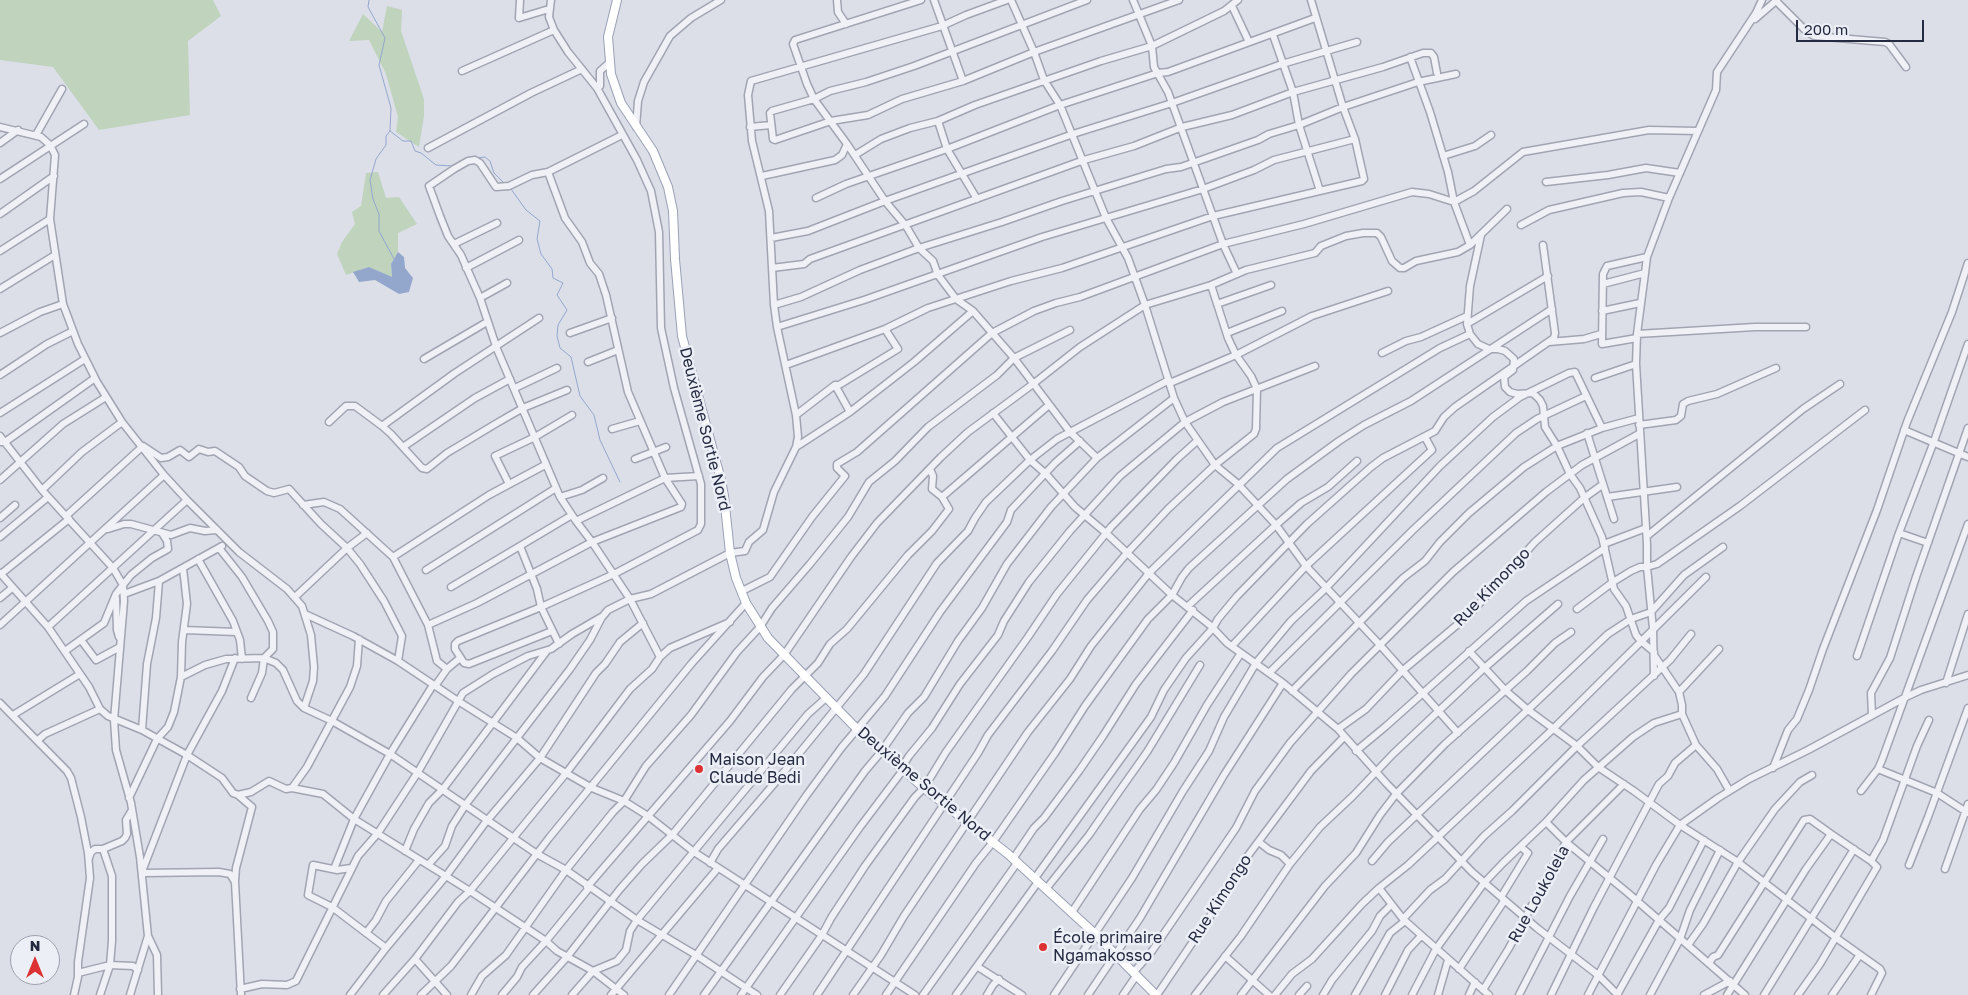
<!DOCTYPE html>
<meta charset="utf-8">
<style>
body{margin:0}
#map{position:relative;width:1968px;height:995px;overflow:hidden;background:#dcdfe8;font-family:"Golos Text",sans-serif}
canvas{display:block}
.north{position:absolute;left:10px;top:935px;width:50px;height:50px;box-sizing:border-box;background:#eceff6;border:1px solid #9ca0ad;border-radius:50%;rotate:0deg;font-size:14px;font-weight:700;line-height:20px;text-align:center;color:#242a40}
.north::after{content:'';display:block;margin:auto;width:18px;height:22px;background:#dd3233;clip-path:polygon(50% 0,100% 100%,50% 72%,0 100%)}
.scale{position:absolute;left:1796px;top:20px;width:128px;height:22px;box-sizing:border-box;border:2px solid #242a40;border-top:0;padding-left:6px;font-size:15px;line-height:18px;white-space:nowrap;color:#242a40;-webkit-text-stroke:4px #eceff6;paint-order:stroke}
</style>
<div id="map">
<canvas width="1968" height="995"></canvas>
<div class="north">N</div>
<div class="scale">200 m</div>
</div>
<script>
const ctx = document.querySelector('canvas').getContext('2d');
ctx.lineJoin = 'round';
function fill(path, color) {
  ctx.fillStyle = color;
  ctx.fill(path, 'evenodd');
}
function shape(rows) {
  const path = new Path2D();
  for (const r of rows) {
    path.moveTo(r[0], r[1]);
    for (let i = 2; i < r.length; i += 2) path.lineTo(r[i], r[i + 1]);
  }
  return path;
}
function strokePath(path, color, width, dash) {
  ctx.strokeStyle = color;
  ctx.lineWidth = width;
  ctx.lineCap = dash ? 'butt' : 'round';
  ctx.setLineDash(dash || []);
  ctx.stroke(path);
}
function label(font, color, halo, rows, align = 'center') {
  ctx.font = font + ' "Golos Text",sans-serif';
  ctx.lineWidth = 5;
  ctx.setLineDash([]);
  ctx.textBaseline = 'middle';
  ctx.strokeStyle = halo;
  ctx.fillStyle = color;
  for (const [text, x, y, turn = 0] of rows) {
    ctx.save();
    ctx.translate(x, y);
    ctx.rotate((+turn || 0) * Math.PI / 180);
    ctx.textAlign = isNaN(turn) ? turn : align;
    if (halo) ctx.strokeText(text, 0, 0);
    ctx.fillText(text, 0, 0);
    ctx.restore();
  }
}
fill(shape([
 [0,0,213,0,221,16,188,41,190,115,99,130,53,67,0,60],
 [387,6,402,10,401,31,424,99,424,116,419,147,396,132,398,117,386,74,369,40,349,41,363,14,382,32],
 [378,172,386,198,399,197,417,224,398,233,398,252,391,264,392,278,369,267,346,275,337,254,342,242,355,224,352,212,361,206,366,173]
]), '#bfd3bd');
fill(shape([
 [398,252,404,257,405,268,413,278,409,292,399,294,375,280,359,282,353,272,369,267,392,277,391,264]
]), '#93a7cd');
strokePath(shape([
 [369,0,368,7,385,38,379,65,391,108,390,131,386,136,386,145,376,159,370,180,373,199,379,214,379,231,394,259],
 [390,131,403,141,411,141,415,151,421,153,436,165,452,166],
 [477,158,485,157,490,161,494,173,504,183],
 [511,189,526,210,540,221,537,239,541,254,552,269,553,278,563,283,557,295,567,310,558,325,557,336,560,348,571,357,580,396,594,415,600,440,620,482]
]), '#93a7cd', 1);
const minor = shape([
 [520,0,519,18,549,9],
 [551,0,549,17,554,30,568,52,597,88,637,160,651,191,659,232,661,328,674,388,701,484,701,524,698,530,614,574,541,607,458,641,455,644,455,649,464,663,469,664,552,631],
 [837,0,838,12,846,24],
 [921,0,795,40,793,44,807,84,814,99,847,144,885,201,906,226,919,248,933,261,938,275,956,299,973,311,1014,358,1070,432,1097,458],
 [934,0,963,81],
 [1011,0,1034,52,1044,80,1060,105,1106,218,1128,258,1145,305,1174,398,1185,422,1215,465,1238,484,1276,525,1306,566,1380,645,1458,733],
 [1087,0,914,66,866,82,830,91,814,99,772,111,770,113,773,139,775,140,831,121,868,115,902,99,963,81,1034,52,1179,0],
 [1133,0,1152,46,1154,67,1168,92,1223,244,1237,274],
 [1776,1,1805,30,1814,36,1885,42,1889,44,1906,67],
 [1232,6,1249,42],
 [1755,19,1777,0],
 [1273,35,1293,92,1299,125,1320,191],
 [1410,57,1430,112,1448,172,1454,202,1470,245],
 [462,71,554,30],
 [597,88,600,86,600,71,609,63],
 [938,121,947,149,977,199],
 [0,127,41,137,50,145,55,155,50,219,63,304,78,344,97,382,122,422,164,475,187,500,239,552,287,589,302,606,311,635,314,667,313,681,304,708],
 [636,127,638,101,644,82,670,36,691,18,721,0],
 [750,127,771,125],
 [36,135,62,89],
 [0,143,18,130],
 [428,148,531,93,582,69],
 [855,155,881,139,910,128,938,121,975,105,1101,61,1152,46,1224,11,1238,0],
 [1443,156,1475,146,1491,135],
 [548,172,622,135],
 [762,176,835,160,842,155,847,144],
 [0,179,84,124],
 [1546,182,1608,175,1646,168,1680,173],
 [816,198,846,184,947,149,1060,105,1158,73,1168,72,1315,18],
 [0,214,54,176],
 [1521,225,1549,210,1623,193,1641,192,1669,198],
 [771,238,808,231,885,201,1073,134,1172,103,1282,64,1357,42],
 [454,244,497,223],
 [0,251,50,219],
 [466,268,519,240],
 [772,268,804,264,810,259,1084,160,1134,146,1182,127,1232,115,1293,92,1383,67,1423,53,1431,53,1434,57,1437,73],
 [1548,276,1467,324,1470,334,1478,344,1489,349,1498,349,1505,351,1514,359,1513,370,1504,377,1505,387,1510,392,1517,394,1533,393,1540,400,1543,406,1545,427,1557,446,1570,474,1580,488,1602,537,1614,589,1626,606,1636,635,1641,641,1654,652],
 [1603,284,1645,273],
 [0,289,55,255],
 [480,298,507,283],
 [1217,304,1271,285],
 [774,305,801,297,860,270,919,248,1002,222,1062,201,1166,169,1181,167,1258,140,1269,134,1299,125,1343,107,1418,82,1456,74],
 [1602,311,1640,303],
 [1467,324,1470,286,1481,235],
 [777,327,864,300,1042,237,1203,189,1254,170,1274,160,1355,139],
 [0,333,40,312,63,304],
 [570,333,612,318],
 [1227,333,1282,311],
 [1637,334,1755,327,1806,327],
 [1637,338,1602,344,1603,274,1607,266,1647,257],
 [1549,342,1584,339,1601,334],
 [1382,353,1406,341,1421,337,1467,316],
 [424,359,487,322],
 [588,362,618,350],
 [786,365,885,329,928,308,1011,281,1062,268,1213,216,1362,181,1364,179,1355,139,1343,107,1311,0],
 [0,375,47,344,73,331],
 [1595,378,1636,364],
 [1170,383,1236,355,1312,316,1388,291],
 [835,385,850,412],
 [515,388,557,368],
 [0,413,85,359],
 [993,413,1030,460,1046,474,1075,507,1106,533,1172,595,1211,626,1227,643,1283,683,1338,729,1387,784,1472,872,1537,928,1598,975,1618,995],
 [796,415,835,385,839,385,898,349,885,329],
 [329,422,346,406,355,406,382,426,455,373,539,318],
 [1639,425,1676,420,1681,416,1683,404,1688,401,1717,394,1776,368],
 [382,426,391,434,422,468,427,469,447,453,497,423,523,408,567,390],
 [612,429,640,421],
 [1904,430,1968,457],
 [1587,433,1614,519],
 [0,436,42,490,113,568,123,585,124,601,114,720,116,750,131,803,140,857,148,936,157,955,158,995],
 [1,442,5,442,95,378],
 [403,447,475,398,510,379],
 [796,447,850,412,914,362,973,311],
 [635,459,666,447],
 [930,469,933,476,932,489,942,497],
 [0,480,63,424,106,397],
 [509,484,495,456,535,437,572,415],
 [42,490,82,452,122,422],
 [560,497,582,490,603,478],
 [1607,497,1677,487],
 [303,505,324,502,340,509,393,557,428,625,437,661,447,669,435,686],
 [66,516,143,446,161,458,168,457,180,450,189,457,199,449,208,452,215,451,239,467,245,476,267,491,274,493,289,489,321,524,347,548,360,564,384,601,402,636,398,661],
 [0,518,15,505],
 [576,521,665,478,699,476],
 [108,529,124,524,131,524,171,535,190,528,205,531,217,530],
 [1899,533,1928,543],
 [1647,536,1803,409,1840,384],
 [0,537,48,497],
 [1604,544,1646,528],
 [520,546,537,589,541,607,559,644],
 [219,548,242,577,268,621,273,632,273,649,264,658,262,673,251,698],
 [393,557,489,495,545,465],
 [198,559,233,621,240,640,242,659],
 [426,570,556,488],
 [0,573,48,627,89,687,100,709,108,716,142,730,187,755,222,778,233,793,238,795,251,792,269,781,286,789,292,788,323,794,354,819,470,891,546,941,557,951,593,971,624,995],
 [1,574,69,519],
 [451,587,572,515],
 [742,591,770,577,812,517,845,476,837,468,837,464,857,452,992,333,1034,311,1056,303,1080,297,1223,244,1304,224,1412,192,1429,194,1454,202,1474,191,1523,152,1649,130,1698,131],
 [124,594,159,581,222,546],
 [295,597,347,548,367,533],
 [0,598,12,588],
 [116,598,117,630,119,637],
 [1188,606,1276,525,1301,503,1328,487,1357,461],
 [1577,609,1613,582,1631,571,1640,567,1647,567,1657,564,1740,506,1865,410],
 [305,614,353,636,398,661,458,701,517,738,540,758,592,788,624,801,648,816,694,852,915,995],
 [0,625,164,475],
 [428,625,477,603,592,542,681,507,682,504,665,478,628,392,606,295,599,274,590,263,582,242,565,218,548,172,532,175,509,186,496,187,480,163,475,160,468,161,454,169,429,186,440,216,448,236,461,255,480,298,497,349,560,497,576,521,592,542,630,599,660,657],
 [48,627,187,500],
 [184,630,236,632],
 [81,640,96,660,120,647],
 [1232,646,1306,566,1432,450,1425,437],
 [65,651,104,623,116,594,123,585,131,575,152,558,168,549,167,541,162,533],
 [1469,651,1505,690,1528,710,1577,746,1598,767,1634,791,1680,825,1738,862,1835,937,1880,969,1882,973,1871,995],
 [1857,656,1899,533,1933,444,1968,344],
 [447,669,460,658],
 [1269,673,1413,530,1516,433,1537,419,1586,396],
 [1654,676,1653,629,1647,567,1647,544,1636,364,1637,334,1645,273,1647,257,1669,198,1716,90,1717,72,1756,13,1762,0],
 [181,677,205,665,226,659,264,658,276,663,283,670,297,701,304,708,332,721,390,754,537,854,566,870,637,920,696,955,757,995],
 [1946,683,1968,614],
 [1292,691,1403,578,1425,561,1440,542,1469,513,1524,467,1557,446,1602,428,1639,418],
 [1679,692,1719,649],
 [0,703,67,771,71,778,81,817,88,853,90,878,78,962,78,977,74,995],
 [1682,714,1696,745,1717,769,1729,790],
 [13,715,80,674],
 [1872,715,1871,693,1890,658,1916,577,1968,428],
 [1338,729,1366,709,1402,671,1470,614,1535,542,1584,498,1602,485],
 [142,730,147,664,156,618,159,581],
 [38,740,45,734,100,709],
 [1356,751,1385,727,1526,601,1605,548],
 [1773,768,1788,730,1797,719,1809,690,1823,649,1877,510,1907,422,1952,312,1968,263],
 [1878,769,1937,793,1968,813],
 [292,788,307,767,350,687,357,666,359,639],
 [1861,791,1878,769,1882,760,1968,524],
 [129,798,157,739,168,727,174,712,181,677,182,642,187,604,183,568],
 [1546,822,1566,842,1628,893,1745,995],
 [1259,842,1269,850,1281,855,1290,864],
 [405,851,414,829,429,803,443,789,546,652],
 [89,858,91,852,95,849,103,849,122,841,125,838,127,834,126,820,132,810],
 [1013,859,1034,828,1044,818,1079,771,1103,736,1136,684,1193,610],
 [1372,861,1388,842,1608,634,1631,619,1651,612,1684,575,1723,547],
 [1871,861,1883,840,1917,746,1929,720],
 [710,863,718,849,779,778,864,674,937,563,968,531,975,518,986,502,1030,460,1057,439,1169,380],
 [428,865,445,846,452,826,466,804,570,669,590,640,602,617],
 [1909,865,1928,817,1968,708],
 [351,868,337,870,313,865,308,895,332,907,386,948],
 [143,869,187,755,222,691,235,658],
 [334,869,354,819,390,754,433,685],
 [1945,869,1968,804],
 [143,873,219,872,230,874,235,882,241,995],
 [1035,878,1151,717,1164,690,1186,658,1213,628,1218,619,1237,596,1307,524,1371,467,1383,458,1435,431,1444,417,1455,407,1554,338,1555,333,1543,245],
 [235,881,236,868,252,807,238,795],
 [587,887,730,721,763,677,784,655,851,557,877,523,941,457,968,432,1033,384,1080,347,1145,305,1211,285,1246,270,1315,253,1321,246,1346,236,1363,233,1377,233,1381,237,1392,261,1400,268,1404,268,1416,261,1458,252,1470,245,1507,209],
 [1379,888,1403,919,1489,995],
 [1046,889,1089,835,1118,793,1147,752,1200,665],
 [1501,897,1528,853,1521,847],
 [1072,912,1140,809,1156,790,1174,763,1207,705,1241,653],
 [1403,919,1430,890,1445,879,1484,836,1512,811,1577,746,1670,660,1691,634],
 [366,933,376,920,386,901,419,860],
 [1688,945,1703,924,1738,862,1775,809,1800,782,1812,775],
 [1225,956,1269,995],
 [415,959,447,995],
 [1709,963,1713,957,1718,955,1804,820,1810,819,1831,834],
 [978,967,1022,995],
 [1459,969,1504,901],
 [78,973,110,965,133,966,138,970],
 [1133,973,1152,951,1236,828,1255,791,1290,743,1351,674,1453,572,1546,492,1582,465,1639,434],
 [240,989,262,984,287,985,296,981,358,856,378,833,418,772,463,693,493,674,528,656,551,649,572,634,603,616,608,610,630,599,651,594,730,553,745,551,749,542,763,530,774,492,796,447,798,437,796,415,777,327,774,305,769,211,752,141,748,95,751,81,942,26,966,15,1007,0],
 [1483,990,1509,948,1566,842,1624,784],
 [100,995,110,965,112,941,112,876,103,849],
 [130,995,148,936],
 [350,995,386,948,446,876,485,823,540,758,596,673,605,664,620,642,643,623],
 [383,995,415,959,458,902,470,891,567,772,630,689,652,669,660,657,670,648,730,622],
 [421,995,451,966,549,838,692,663,746,603],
 [471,995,482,976,506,955,566,870,613,812,624,801,646,766,691,715,737,652,760,627,772,608,810,564,848,517,869,482,895,461,928,427,997,375,1014,358,1070,330],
 [502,995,517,977,522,967,546,941,589,888],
 [533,995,567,957,620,889,642,864,672,835,792,689,818,663,830,644,847,629,908,555,932,531,949,509,942,497,1049,405],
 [572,995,593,971,617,961,626,950,630,931,637,920,808,714,826,698],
 [611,995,718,868],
 [669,995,806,796,842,747,885,696,940,612,1007,522,1011,510,1055,463,1080,441],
 [704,995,865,771,881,752,908,713,924,697,958,641,982,608,1007,564,1051,507,1097,458,1174,398],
 [741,995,860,827,903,770,904,764,909,756,932,728,960,684,998,635,1004,621,1029,582,1070,531,1120,476,1185,422,1223,402,1315,366],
 [780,995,822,935,831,918,865,866,915,797,924,788,946,752,1028,637,1057,594,1111,527,1177,459,1197,441],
 [817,995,978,753,988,735,1052,651,1087,600,1127,553,1168,509,1215,465,1254,434,1256,429,1257,389,1251,376,1236,355,1228,338,1211,285],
 [853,995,881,955,904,916,1028,732,1070,679,1091,646,1149,573,1277,448,1440,348,1470,334],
 [886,995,976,863,993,842,1055,753,1085,706,1148,619,1172,595,1182,577,1189,568,1287,479,1339,441,1364,425,1411,401,1552,309],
 [923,995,1017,863],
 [956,995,1038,882],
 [987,995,993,985,999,979],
 [1054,995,1132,878,1183,791,1209,751,1224,717,1256,663,1291,621,1326,588,1440,466,1493,417,1520,397,1569,373,1575,372,1576,374,1602,428],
 [1088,995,1140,918,1224,775,1283,683],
 [1123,995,1136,976],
 [1157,995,1215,909,1238,869,1311,771,1344,737],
 [1195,995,1241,936,1290,864,1320,827,1353,796,1393,754,1481,671,1558,604],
 [1241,995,1325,886,1356,853,1380,815,1396,794,1445,744,1527,671,1555,643,1571,632],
 [1275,995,1292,974,1312,959,1362,904,1379,888,1408,865,1553,729,1706,577],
 [1299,995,1307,986],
 [1323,995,1332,980,1372,931,1380,916,1391,905],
 [1355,995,1390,933,1405,921],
 [1385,995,1408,950,1421,936],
 [1412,995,1436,949,1484,883,1503,863,1546,822,1584,780,1633,737,1654,723,1682,714,1682,705,1679,692,1654,655],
 [1438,995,1448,960],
 [1469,995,1475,982],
 [1519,995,1570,896,1603,839],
 [1551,995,1594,907,1659,784,1668,776,1675,763,1696,745],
 [1588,995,1656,865,1680,825,1718,798,1749,779,1808,750,1906,697,1921,690,1968,675],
 [1617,995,1659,920,1669,908,1704,840],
 [1650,995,1680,939,1690,910,1720,850],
 [1704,995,1730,981],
 [1727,995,1806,869,1831,834,1871,861,1877,867,1820,964,1798,995],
 [1764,995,1854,849],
 [1832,995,1859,956]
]);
const major = shape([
 [617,0,608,37,611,74,621,103,653,151,668,187,673,211,675,259,682,336,721,480,724,496,730,553,736,578,746,603,768,638,857,729,924,788,1008,854,1094,933,1156,995]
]);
strokePath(minor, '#a1a5b2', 9);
strokePath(major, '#9aa1b5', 10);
strokePath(minor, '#f0f1f6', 6);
strokePath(major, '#fff', 8);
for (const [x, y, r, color] of [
 [699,769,5,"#dd3233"],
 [1043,947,5,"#dd3233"]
]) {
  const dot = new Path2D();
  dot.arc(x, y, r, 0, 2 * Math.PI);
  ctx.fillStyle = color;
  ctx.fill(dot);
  strokePath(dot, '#eceff6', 2);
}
label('16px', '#242a40', '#eceff6', [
 ["Deuxième Sortie Nord",705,429,76],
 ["Rue Kimongo",1492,587,-46],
 ["Deuxième Sortie Nord",924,784,40],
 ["Rue Loukolela",1539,894,-61],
 ["Rue Kimongo",1220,899,-57]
]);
label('16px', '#242a40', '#eceff6', [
 ["Maison Jean",709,760],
 ["Claude Bedi",709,778],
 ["École primaire",1053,938],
 ["Ngamakosso",1053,956]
], 'left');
</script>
